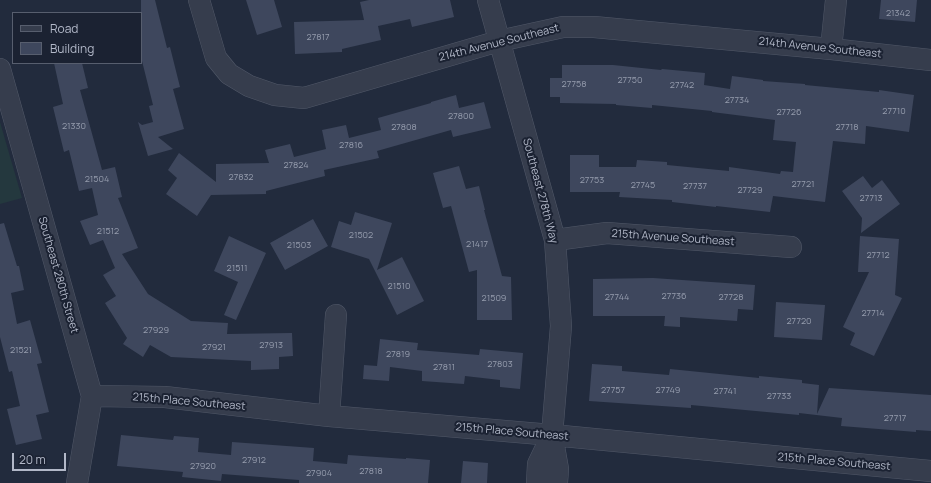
<!DOCTYPE html>
<style>
body{margin:0}
#map{position:relative;width:931px;height:483px;overflow:hidden;background:#222b3d;font-family:Manrope,sans-serif}
canvas{display:block}
.legend{position:absolute;left:12px;top:12px;width:130px;height:52px;box-sizing:border-box;background:#1b2232;border:1px solid #575e6e;margin:0;padding:5px 7px;list-style:none;font-size:12px;color:#b2b8c8}
.legend li{display:flex;align-items:center;gap:8px;height:20px}
.legend b{width:20px;border:1px solid #575e6e}
.scale{position:absolute;left:12px;top:453px;width:54px;height:18px;box-sizing:border-box;border:2px solid #b2b8c8;border-top:0;padding-left:5px;font-size:12px;line-height:14px;white-space:nowrap;color:#b2b8c8;-webkit-text-stroke:3px #1b2232;paint-order:stroke}
</style>
<div id="map">
<canvas width="931" height="483"></canvas>
<ul class="legend">
<li><b style="height:5px;background:#363d4d"></b>Road</li>
<li><b style="height:11px;background:#3e475d"></b>Building</li>
</ul>
<div class="scale">20 m</div>
</div>
<script>
const ctx = document.querySelector('canvas').getContext('2d');
ctx.lineJoin = 'round';
function fill(path, color) {
  ctx.fillStyle = color;
  ctx.fill(path, 'evenodd');
}
function shape(rows) {
  const path = new Path2D();
  for (const r of rows) {
    path.moveTo(r[0], r[1]);
    for (let i = 2; i < r.length; i += 2) path.lineTo(r[i], r[i + 1]);
  }
  return path;
}
function strokePath(path, color, width, dash) {
  ctx.strokeStyle = color;
  ctx.lineWidth = width;
  ctx.lineCap = dash ? 'butt' : 'round';
  ctx.setLineDash(dash || []);
  ctx.stroke(path);
}
function label(font, color, halo, rows, align = 'center') {
  ctx.font = font + ' Manrope,sans-serif';
  ctx.lineWidth = 4;
  ctx.setLineDash([]);
  ctx.textBaseline = 'middle';
  ctx.strokeStyle = halo;
  ctx.fillStyle = color;
  for (const [text, x, y, turn = 0] of rows) {
    ctx.save();
    ctx.translate(x, y);
    ctx.rotate((+turn || 0) * Math.PI / 180);
    ctx.textAlign = isNaN(turn) ? turn : align;
    if (halo) ctx.strokeText(text, 0, 0);
    ctx.fillText(text, 0, 0);
    ctx.restore();
  }
}
fill(shape([
 [0,122,22,198,0,204]
]), '#24383e');
fill(shape([
 [141,0,155,0,167,48,170,47,180,87,173,89,184,129,158,137,173,149,148,156,138,122,142,125,153,122,149,106,153,105,141,57],
 [246,0,274,0,282,27,257,35],
 [369,0,450,0,454,17,412,27,410,19,378,26,381,40,342,49,342,52,295,54,294,22,364,20,360,2],
 [881,0,917,0,915,22,879,19],
 [54,63,82,63,88,88,80,90,102,170,115,167,122,197,118,198,138,248,122,254,148,294,191,321,228,323,227,334,292,333,293,356,279,357,279,369,251,370,251,361,171,357,150,345,143,357,123,344,127,338,105,303,116,296,103,275,115,268,103,240,90,245,80,221,98,215,92,188,79,191,69,150,64,152,53,107,63,104],
 [562,65,613,65,661,70,662,69,705,73,704,85,730,89,732,76,763,80,763,81,805,84,805,85,879,92,879,90,914,95,909,132,866,126,865,144,833,141,825,202,773,196,770,212,716,206,716,207,672,202,672,200,619,197,620,192,570,192,570,155,599,155,599,167,636,167,637,160,667,162,667,165,729,171,729,167,780,174,781,171,793,172,796,142,773,140,775,120,712,112,712,111,652,105,652,108,616,105,616,104,560,103,560,97,550,97,550,78,562,78],
 [456,95,459,108,484,102,491,128,453,137,451,130,377,151,379,158,324,170,325,176,266,191,266,194,211,195,197,216,166,194,177,178,168,170,179,153,216,182,216,164,269,163,265,150,290,144,294,157,326,149,322,130,346,125,349,138,381,130,378,118,431,103,431,102],
 [459,166,466,189,479,186,485,210,484,210,502,276,511,277,512,320,477,320,477,270,469,272,451,206,443,208,433,173],
 [863,176,872,188,882,180,900,204,861,233,862,218,842,191],
 [355,212,392,223,377,270,402,257,424,301,397,315,369,259,331,247,339,221,351,225],
 [313,219,328,246,285,270,270,243],
 [4,223,17,266,19,266,24,290,11,293,17,324,30,320,42,363,37,364,49,412,36,415,42,439,16,445,7,409,20,406,12,371,9,372,0,337,0,224],
 [229,236,266,253,236,320,224,315,238,282,214,271],
 [860,236,899,239,895,295,902,298,874,356,850,345,855,333,843,327,869,272,858,272],
 [653,278,755,285,753,310,738,309,737,321,680,317,680,327,664,326,665,316,593,316,593,279],
 [776,302,825,305,822,340,774,337],
 [380,339,418,343,417,350,479,355,480,349,523,353,520,389,500,387,500,380,465,376,464,384,422,381,422,371,390,367,389,381,363,379,364,365,377,366],
 [592,364,622,366,622,371,669,375,670,369,759,378,759,376,802,380,802,383,819,385,817,414,829,388,931,395,931,431,916,430,916,432,841,426,842,418,799,413,799,415,691,405,691,408,589,401],
 [121,435,173,440,174,436,199,438,198,452,231,455,232,442,314,448,313,461,347,464,348,455,406,459,406,458,430,460,428,483,299,483,299,480,222,474,221,481,182,477,183,472,117,466],
 [463,461,488,463,487,483,461,483]
]), '#3e475d');
const street = shape([
 [199,0,216,58,229,74,249,86,275,95,304,98,499,41,563,27,594,27,831,49,931,60],
 [488,0,555,240,561,326,552,435,558,469,557,483],
 [831,49,836,0],
 [0,69,92,396,77,483],
 [555,240,607,233,791,247],
 [92,396,165,397,329,416,552,435,931,471],
 [329,416,336,315],
 [537,483,538,464,552,435]
]);
strokePath(street, '#515868', 22);
strokePath(street, '#363d4d', 21);
label('9px', '#959cad', null, [
 ["21342",898,13],
 ["27817",318,37],
 ["27750",630,80],
 ["27758",574,84],
 ["27742",682,85],
 ["27734",737,100],
 ["27710",894,111],
 ["27726",789,112],
 ["27800",461,116],
 ["21330",74,126],
 ["27808",404,127],
 ["27718",847,127],
 ["27816",351,145],
 ["27824",296,165],
 ["27832",241,177],
 ["21504",97,179],
 ["27753",592,180],
 ["27721",803,184],
 ["27745",643,185],
 ["27737",695,186],
 ["27729",750,190],
 ["27713",871,198],
 ["21512",108,231],
 ["21502",361,235],
 ["21417",477,244],
 ["21503",299,245],
 ["27712",878,255],
 ["21511",237,268],
 ["21510",399,286],
 ["27736",674,296],
 ["27744",617,297],
 ["27728",731,297],
 ["21509",494,298],
 ["27714",873,313],
 ["27720",799,321],
 ["27929",156,330],
 ["27913",271,345],
 ["27921",214,347],
 ["21521",21,350],
 ["27819",398,354],
 ["27803",500,364],
 ["27811",444,367],
 ["27757",613,390],
 ["27749",668,390],
 ["27741",725,391],
 ["27733",779,396],
 ["27717",895,418],
 ["27912",254,460],
 ["27920",203,466],
 ["27818",371,471],
 ["27904",319,473]
]);
label('11px', '#b2b8c8', '#1b2232', [
 ["214th Avenue Southeast",499,43,-14],
 ["214th Avenue Southeast",820,48,6],
 ["Southeast 278th Way",540,191,75],
 ["215th Avenue Southeast",673,238,4],
 ["Southeast 280th Street",58,275,74],
 ["215th Place Southeast",189,402,5],
 ["215th Place Southeast",512,432,5],
 ["215th Place Southeast",834,462,5]
]);
</script>
